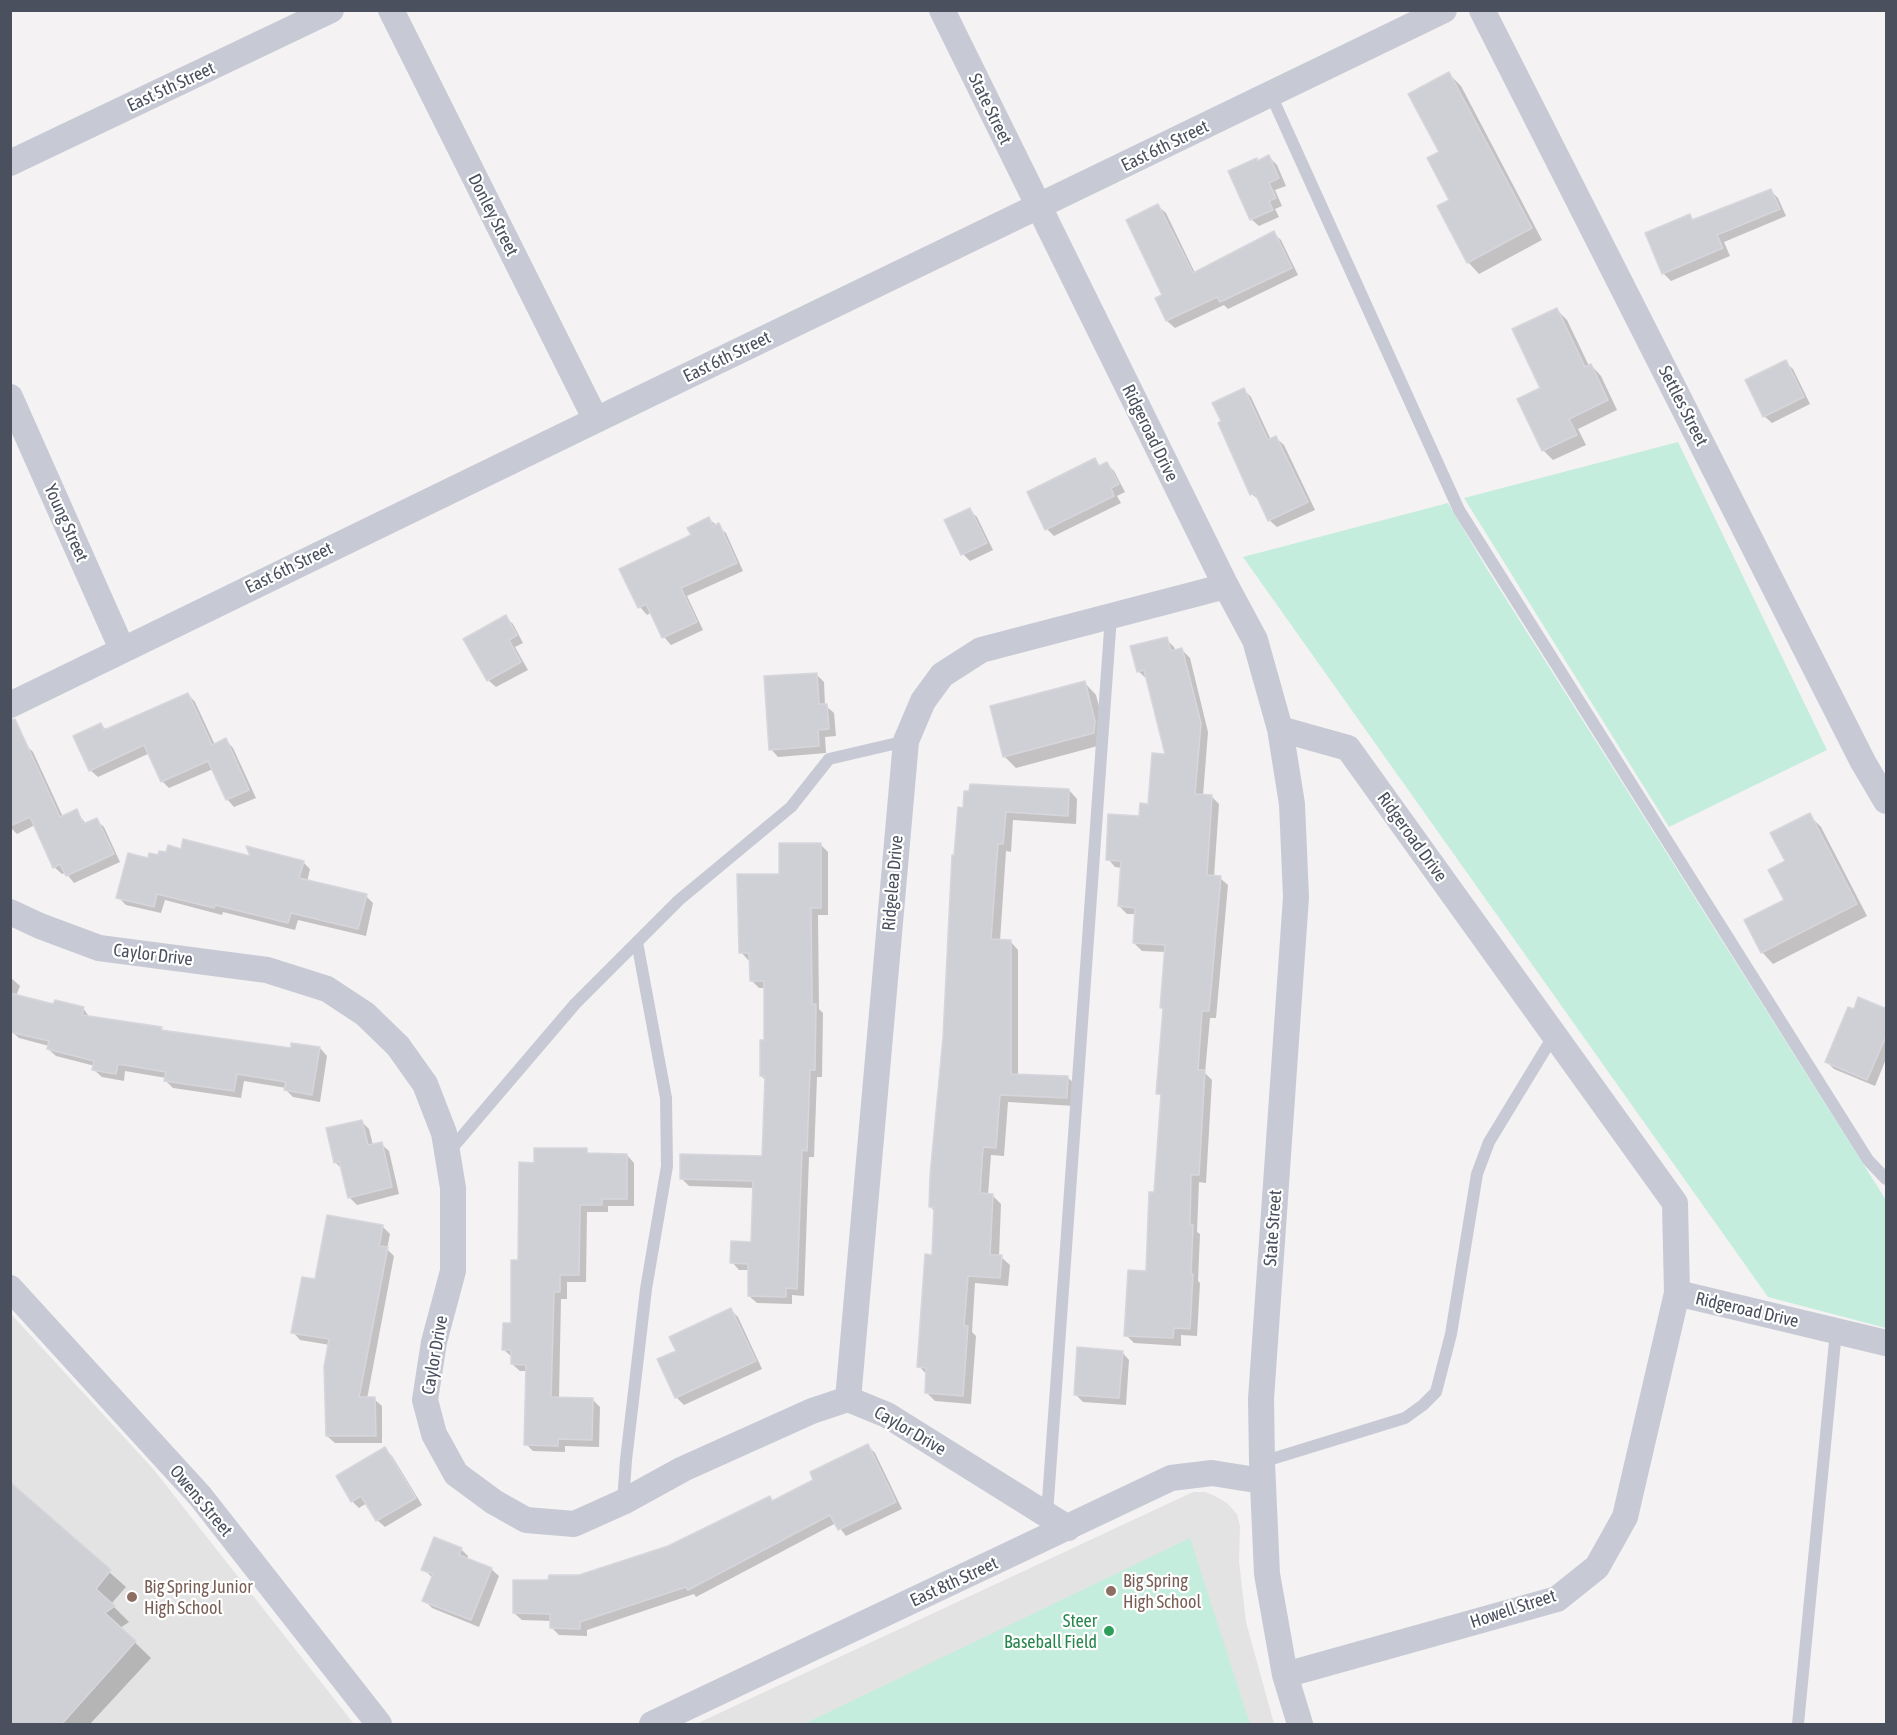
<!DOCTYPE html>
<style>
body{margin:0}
#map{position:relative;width:1897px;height:1735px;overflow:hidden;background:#f4f2f2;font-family:"Asap Condensed",sans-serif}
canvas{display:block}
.frame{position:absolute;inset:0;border:12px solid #4b505e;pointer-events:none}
</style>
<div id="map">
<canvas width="1897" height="1735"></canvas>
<div class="frame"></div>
</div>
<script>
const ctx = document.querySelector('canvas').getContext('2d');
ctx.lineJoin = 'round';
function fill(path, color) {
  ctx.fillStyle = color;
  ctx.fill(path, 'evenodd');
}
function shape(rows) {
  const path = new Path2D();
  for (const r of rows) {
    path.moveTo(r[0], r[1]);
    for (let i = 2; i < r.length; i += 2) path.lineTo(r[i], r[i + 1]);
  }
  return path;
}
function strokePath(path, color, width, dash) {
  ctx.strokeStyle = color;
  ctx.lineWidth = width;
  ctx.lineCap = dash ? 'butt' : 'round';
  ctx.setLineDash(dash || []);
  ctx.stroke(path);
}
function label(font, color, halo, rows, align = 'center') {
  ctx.font = font + ' "Asap Condensed",sans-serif';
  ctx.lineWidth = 4.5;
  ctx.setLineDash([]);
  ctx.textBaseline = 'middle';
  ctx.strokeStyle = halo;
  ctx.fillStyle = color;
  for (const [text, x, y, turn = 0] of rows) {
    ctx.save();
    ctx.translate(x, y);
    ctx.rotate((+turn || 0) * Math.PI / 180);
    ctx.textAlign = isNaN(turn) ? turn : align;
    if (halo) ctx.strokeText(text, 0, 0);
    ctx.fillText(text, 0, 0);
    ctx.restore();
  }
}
fill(shape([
 [10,1313,154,1470,354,1724,11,1724],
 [1193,1492,1205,1492,1215,1496,1227,1503,1237,1514,1240,1526,1239,1561,1246,1622,1274,1724,696,1724]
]), '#e4e3e3');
fill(shape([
 [1678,442,1827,750,1669,827,1464,498],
 [1448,503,1487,569,1886,1200,1886,1328,1768,1297,1243,557],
 [1190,1538,1250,1724,804,1724]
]), '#c5edde');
fill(shape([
 [1449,74,1461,86,1542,240,1479,274,1468,262,1441,153],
 [1269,157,1277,165,1286,186,1275,190,1282,206,1275,209,1279,217,1259,226,1251,219,1256,160,1258,162],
 [1771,191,1778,198,1786,216,1724,242,1730,256,1671,281,1663,273,1689,216,1694,220],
 [1158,206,1166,213,1195,273,1273,233,1281,240,1298,275,1228,309,1224,305,1175,328,1167,321,1157,299,1164,296],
 [1557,310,1567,320,1589,366,1591,365,1601,376,1617,410,1578,429,1586,445,1553,460,1543,450],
 [1785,362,1793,369,1810,404,1772,423,1764,416],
 [1244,390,1251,397,1271,440,1276,438,1284,445,1315,510,1277,527,1269,520,1260,501,1252,494],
 [1094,460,1101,467,1107,464,1114,471,1125,492,1117,496,1121,503,1054,536,1047,529],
 [969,510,977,517,993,550,970,561,963,554],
 [709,519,726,533,743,571,687,596,703,630,671,645,664,637,652,612,647,615,640,607,693,536],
 [505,617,513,624,523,643,515,647,528,670,496,687,488,680],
 [1166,639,1174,647,1176,652,1182,650,1190,658,1208,732,1203,796,1211,796,1219,804,1214,877,1220,878,1228,885,1216,1018,1210,1018,1205,1073,1212,1080,1206,1183,1199,1182,1197,1232,1200,1234,1198,1281,1200,1283,1197,1336,1181,1335,1181,1346,1134,1343,1126,1335,1147,1273,1156,1194,1162,1097,1158,1093,1164,1009,1162,1007,1166,952,1142,951,1134,943,1136,914,1127,914,1119,906,1122,868,1115,867,1108,859,1150,805,1167,756,1147,679,1138,671],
 [816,674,824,682,825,705,834,713,836,736,825,737,826,753,778,757,771,749],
 [1085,683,1096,695,1106,733,1105,744,1016,768,1004,756],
 [188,694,195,702,215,745,226,740,233,748,256,798,234,807,227,799,213,769,169,788,162,781,150,753,98,777,90,770,101,725,107,730],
 [25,744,33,752,63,817,76,811,86,824,96,820,104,827,120,862,74,883,66,873,62,874,54,867,35,825,17,834,10,827,10,751],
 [1069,790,1077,799,1076,824,1013,820,1011,852,1006,851,1000,941,1010,941,1018,950,1018,1076,1067,1077,1076,1085,1075,1106,1008,1102,1004,1156,991,1155,988,1195,992,1195,1001,1204,999,1257,1001,1257,1010,1265,1008,1286,975,1283,972,1332,976,1336,971,1404,935,1401,926,1392,927,1375,919,1366,933,1256,935,1212,930,1206,944,1037,959,809],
 [1809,815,1821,827,1867,916,1773,964,1762,952,1786,901,1787,862],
 [821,845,828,852,828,915,818,915,819,1009,823,1013,822,1077,817,1077,814,1157,809,1157,804,1296,792,1295,792,1304,757,1303,749,1296,750,1270,739,1270,732,1262,753,1243,755,1188,689,1186,681,1178,764,1157,767,1081,761,1076,766,1042,766,988,759,988,751,980,751,960,748,960,741,952,781,875],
 [182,851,303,862,310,869,307,882,366,896,373,903,366,936,298,920,295,930,223,912,222,915,165,900,161,913,126,905,118,897,149,860],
 [10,977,20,986,16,996,53,1005,83,1008,90,1018,161,1028,165,1032,292,1050,320,1048,327,1056,320,1102,293,1097,286,1090,286,1088,244,1081,241,1098,173,1088,166,1081,166,1078,125,1071,124,1081,102,1077,94,1070,95,1066,56,1056,48,1049,49,1046,19,1038,11,1031],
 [1886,1010,1886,1059,1875,1086,1834,1069,1827,1062,1855,1011],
 [362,1122,369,1129,373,1145,381,1144,389,1151,399,1194,357,1205,349,1197,343,1170,335,1162],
 [586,1150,591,1155,627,1155,634,1163,634,1206,608,1206,608,1212,587,1212,586,1282,567,1282,567,1299,561,1299,559,1399,593,1400,600,1407,599,1447,565,1446,565,1452,533,1451,526,1444,528,1371,520,1371,512,1364,512,1357,503,1349,512,1325,519,1261,535,1164],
 [382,1226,390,1234,387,1249,394,1256,367,1399,374,1399,382,1406,382,1443,335,1443,327,1436,330,1345,300,1340,293,1332],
 [731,1310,738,1317,762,1369,684,1405,676,1397,659,1360,678,1351],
 [1122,1352,1129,1360,1126,1405,1083,1402,1075,1394],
 [868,1446,875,1453,902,1509,846,1536,836,1523,696,1597,694,1594,587,1630,587,1636,559,1635,551,1627,552,1621,522,1620,514,1613,550,1581,580,1577,669,1547,770,1497,774,1502,815,1481],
 [385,1449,392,1456,422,1505,385,1527,377,1520,367,1503,359,1508,352,1501],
 [10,1484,126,1587,111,1604,129,1622,120,1628,151,1658,90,1724,10,1724],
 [461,1549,468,1556,467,1560,491,1569,499,1576,479,1627,432,1608,424,1600,433,1578,423,1569]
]), '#0003');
const building = shape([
 [1449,72,1532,228,1467,263,1437,206,1449,200,1427,158,1439,152,1408,94,1449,72],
 [1269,155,1279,178,1269,183,1276,198,1269,201,1273,210,1250,220,1228,171,1257,158,1257,161,1269,155],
 [1771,189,1780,209,1717,235,1723,248,1662,274,1645,233,1690,214,1692,220,1771,189],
 [1158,204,1193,273,1274,231,1292,268,1220,302,1217,297,1166,321,1155,298,1162,295,1126,220,1158,204],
 [1557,308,1585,367,1591,364,1608,400,1569,419,1577,435,1542,451,1517,399,1540,388,1512,329,1557,308],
 [1786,360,1804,397,1763,417,1745,380,1786,360],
 [1244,388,1268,440,1276,436,1308,502,1268,521,1255,493,1250,495,1218,423,1221,421,1212,403,1244,388],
 [1095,458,1099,466,1107,462,1119,484,1111,488,1114,496,1045,530,1027,492,1095,458],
 [970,508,987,543,961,555,944,520,970,508],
 [709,517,713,526,719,523,737,563,681,588,697,622,662,638,646,604,638,608,619,569,691,535,687,528,709,517],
 [506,615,517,635,509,640,521,662,487,681,463,639,506,615],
 [1167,637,1171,651,1182,648,1201,723,1195,794,1212,795,1207,875,1221,876,1209,1011,1202,1011,1198,1070,1205,1070,1199,1175,1191,1175,1190,1225,1193,1225,1191,1274,1193,1274,1190,1329,1174,1328,1173,1338,1124,1336,1128,1270,1146,1271,1149,1192,1154,1192,1161,1094,1156,1094,1163,1008,1160,1008,1165,945,1133,943,1135,908,1118,906,1121,861,1106,860,1108,814,1139,816,1140,803,1148,804,1152,753,1165,754,1144,670,1137,672,1130,646,1167,637],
 [817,673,819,704,827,704,829,729,818,730,819,746,769,750,764,676,817,673],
 [1085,681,1095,721,1094,733,1003,757,990,706,1085,681],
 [188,693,212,745,226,738,249,790,226,800,208,761,161,782,144,745,89,771,73,736,101,723,104,730,188,693],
 [15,719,60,817,77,809,83,824,97,818,114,854,66,876,60,864,53,868,30,817,10,826,10,720,15,719],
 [970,784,1069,789,1068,816,1006,812,1003,844,998,844,991,939,1011,940,1011,1074,1068,1076,1067,1098,1000,1095,996,1148,983,1147,980,1193,993,1194,990,1255,1002,1255,1000,1278,968,1276,964,1326,968,1326,963,1396,925,1393,926,1368,917,1367,925,1254,932,1255,934,1207,929,1207,930,1176,943,1037,952,855,954,855,958,807,963,808,964,791,969,791,970,784],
 [1810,813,1857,904,1761,953,1744,920,1784,900,1768,870,1785,861,1770,833,1810,813],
 [183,839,250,856,246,846,304,861,299,878,367,894,358,929,291,913,288,923,215,905,214,908,157,894,154,907,116,898,128,853,148,858,149,853,158,855,159,851,166,852,168,845,181,849,183,839],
 [779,843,821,843,821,908,811,908,812,1004,816,1004,815,1070,810,1070,807,1151,802,1150,797,1289,786,1288,786,1297,748,1296,748,1264,730,1263,731,1241,751,1242,753,1181,680,1179,680,1154,762,1156,765,1076,760,1076,760,1040,764,1040,764,981,750,981,749,953,739,953,737,874,779,874,779,843],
 [10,993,53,1004,55,1000,84,1007,82,1015,162,1027,161,1030,291,1048,291,1043,320,1047,312,1095,284,1090,286,1082,237,1074,234,1091,164,1081,166,1072,118,1064,116,1074,92,1070,94,1061,47,1049,49,1041,10,1032,10,993],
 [1858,997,1887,1009,1887,1034,1867,1080,1825,1062,1848,1007,1854,1009,1858,997],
 [362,1120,368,1145,382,1142,392,1187,348,1198,339,1161,334,1163,326,1128,362,1120],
 [534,1148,587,1148,587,1153,627,1154,627,1199,602,1199,602,1205,580,1205,579,1275,560,1275,560,1292,554,1292,551,1397,593,1398,592,1440,558,1439,558,1446,524,1445,526,1365,511,1364,511,1350,502,1350,503,1323,511,1323,511,1260,518,1260,519,1162,534,1163,534,1148],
 [327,1215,383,1225,379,1246,388,1247,359,1397,375,1397,376,1436,326,1436,324,1367,329,1339,291,1333,302,1277,315,1279,327,1215],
 [731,1308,756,1361,675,1398,657,1359,676,1351,669,1337,731,1308],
 [1077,1347,1123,1351,1119,1398,1074,1395,1077,1347],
 [868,1444,896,1502,838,1530,830,1515,688,1590,686,1587,580,1622,580,1629,550,1628,550,1614,513,1613,513,1580,548,1580,549,1575,579,1575,668,1546,770,1496,772,1501,813,1480,810,1472,868,1444],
 [385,1447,416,1498,376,1521,361,1496,351,1502,336,1476,385,1447],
 [10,1482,111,1570,96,1589,115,1606,105,1613,136,1641,61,1725,10,1725,10,1482],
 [434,1537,462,1548,459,1555,492,1568,471,1620,422,1601,433,1574,421,1570,434,1537]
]);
fill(building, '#cfd0d5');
strokePath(building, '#d6d6dc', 1.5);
strokePath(shape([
 [1271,95,1459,510,1868,1160,1886,1179],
 [447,1154,575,1004,679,900,791,807,829,759,906,741],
 [1262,1462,1405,1418,1423,1405,1436,1392,1451,1334,1477,1174,1489,1142,1554,1035],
 [623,1502,626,1460,646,1289,667,1166,666,1098,637,942],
 [1047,1514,1111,616],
 [1798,1724,1836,1331]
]), '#c7cad5', 12);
strokePath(shape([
 [391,10,596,420],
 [942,10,1226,586,1255,640,1280,729,1348,748,1675,1203,1677,1293,1625,1517,1597,1567,1557,1599,1285,1675],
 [1482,10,1863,762,1886,801],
 [10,163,331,10],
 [10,397,122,649],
 [10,705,596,420,1444,10],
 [1280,729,1292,804,1296,897,1261,1399,1262,1462,1267,1574,1285,1675,1300,1724],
 [10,912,40,926,99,948,267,970,327,989,365,1014,398,1046,425,1084,444,1133,453,1188,453,1271,434,1342,425,1400,434,1434,456,1474,494,1502,526,1520,574,1524,623,1502,683,1469,812,1411,848,1399,887,1415,1068,1528],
 [10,1288,200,1496,379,1724],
 [1677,1293,1886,1343],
 [848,1399,906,741,923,701,942,675,981,650,1226,586],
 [652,1724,1171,1478,1212,1473,1262,1481]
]), '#c7cad5', 26);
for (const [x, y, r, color] of [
 [1111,1591,6,"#8d6e63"],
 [132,1597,6,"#8d6e63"],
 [1109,1631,6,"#2e9e5b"]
]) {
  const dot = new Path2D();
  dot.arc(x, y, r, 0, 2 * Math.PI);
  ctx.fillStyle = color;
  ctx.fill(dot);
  strokePath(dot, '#fff', 2);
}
label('18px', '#4b505e', '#fff', [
 ["East 5th Street",171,87,-25],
 ["State Street",990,109,64],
 ["East 6th Street",1165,146,-26],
 ["Donley Street",493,215,63],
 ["East 6th Street",727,357,-26],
 ["Settles Street",1683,406,63],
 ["Ridgeroad Drive",1150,433,64],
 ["Young Street",66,523,66],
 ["East 6th Street",289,568,-26],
 ["Ridgeroad Drive",1412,837,54],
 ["Ridgelea Drive",893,883,-85],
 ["Caylor Drive",153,955,7],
 ["State Street",1273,1228,-86],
 ["Ridgeroad Drive",1747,1310,13],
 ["Caylor Drive",435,1355,-80],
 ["Caylor Drive",910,1431,30],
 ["Owens Street",201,1501,50],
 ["East 8th Street",954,1582,-25],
 ["Howell Street",1513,1609,-18]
]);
label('18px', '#785e54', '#fff', [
 ["Big Spring",1123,1581],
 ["High School",1123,1602],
 ["Big Spring Junior",144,1587],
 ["High School",144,1608]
], 'left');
label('18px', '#27864d', '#fff', [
 ["Steer",1097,1621],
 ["Baseball Field",1097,1642]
], 'right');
</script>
